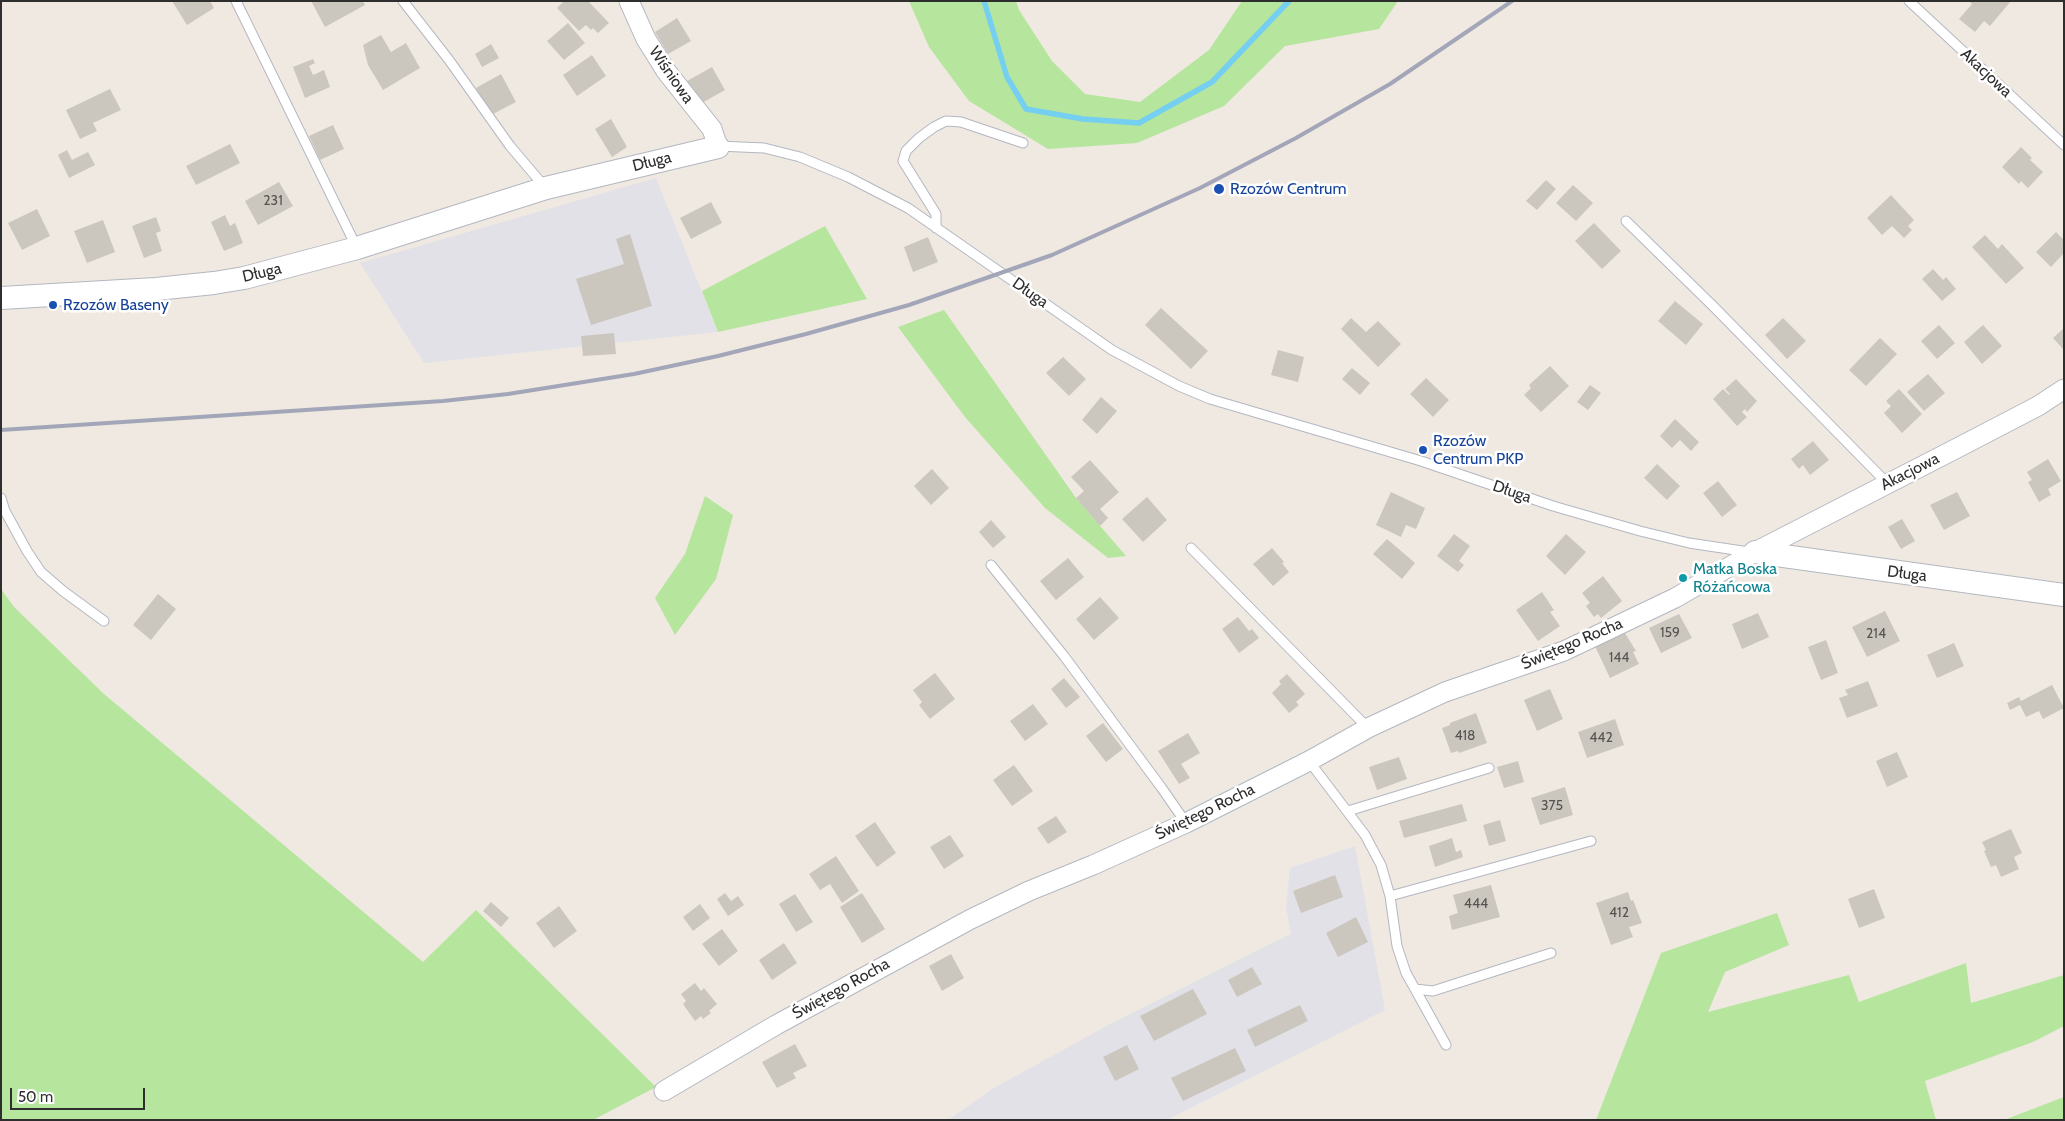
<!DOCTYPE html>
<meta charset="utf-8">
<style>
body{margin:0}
#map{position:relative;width:2065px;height:1121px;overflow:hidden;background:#efe9e1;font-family:Cabin,sans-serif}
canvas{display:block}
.frame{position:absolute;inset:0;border:2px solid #2e2e2e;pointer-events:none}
.scale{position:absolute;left:10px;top:1088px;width:135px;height:22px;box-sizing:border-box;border:2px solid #2e2e2e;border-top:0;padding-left:6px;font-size:15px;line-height:18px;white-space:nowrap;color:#2e2e2e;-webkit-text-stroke:4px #fff;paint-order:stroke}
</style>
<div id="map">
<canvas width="2065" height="1121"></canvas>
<div class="frame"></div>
<div class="scale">50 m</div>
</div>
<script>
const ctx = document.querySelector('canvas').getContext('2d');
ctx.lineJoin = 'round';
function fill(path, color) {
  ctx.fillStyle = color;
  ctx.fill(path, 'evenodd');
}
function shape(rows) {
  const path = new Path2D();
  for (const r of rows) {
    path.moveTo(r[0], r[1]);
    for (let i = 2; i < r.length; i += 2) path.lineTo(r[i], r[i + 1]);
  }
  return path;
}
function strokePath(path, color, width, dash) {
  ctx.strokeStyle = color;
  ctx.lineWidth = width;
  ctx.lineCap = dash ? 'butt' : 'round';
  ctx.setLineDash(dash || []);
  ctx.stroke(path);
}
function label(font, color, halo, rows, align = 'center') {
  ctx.font = font + ' Cabin,sans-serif';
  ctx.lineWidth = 5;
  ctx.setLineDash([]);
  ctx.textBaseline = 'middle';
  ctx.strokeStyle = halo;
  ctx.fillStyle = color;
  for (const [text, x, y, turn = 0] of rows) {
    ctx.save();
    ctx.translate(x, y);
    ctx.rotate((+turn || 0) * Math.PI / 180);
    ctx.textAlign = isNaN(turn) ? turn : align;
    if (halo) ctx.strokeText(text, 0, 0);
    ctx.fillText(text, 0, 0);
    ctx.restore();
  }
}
fill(shape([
 [656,178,718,332,424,363,360,263],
 [1355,846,1385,1010,1167,1120,948,1120,994,1088,1112,1023,1291,934,1286,907,1290,868]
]), '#e3e1e8');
fill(shape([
 [909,1,1016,1,1019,10,1052,61,1085,94,1140,102,1209,50,1242,1,1398,1,1379,29,1285,46,1224,106,1137,143,1048,149,969,101,929,47],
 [825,226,867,299,718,332,702,291],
 [944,310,1076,498,1126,556,1108,558,1045,508,965,417,898,327],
 [705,496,733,515,716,579,675,635,655,598,685,554],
 [1,589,14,607,104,694,423,962,476,910,656,1087,593,1120,1,1120],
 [1777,913,1789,945,1725,972,1708,1012,1849,975,1859,1002,1966,963,1971,1003,2064,975,2064,1026,2033,1042,1925,1081,1936,1120,1596,1120,1661,953],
 [2064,1097,2064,1120,2004,1120]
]), '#b6e59e');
strokePath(shape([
 [984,1,1007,77,1026,109,1083,119,1139,123,1212,82,1289,1]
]), '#75cff0', 5.5);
fill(shape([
 [172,1,210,1,214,8,187,25],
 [311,1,363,1,365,5,325,27],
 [564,1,588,1,609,23,598,33,593,28,591,30,586,25,579,31,557,8],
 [1969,1,2011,1,1990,26,1984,21,1975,32,1959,19,1972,4],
 [677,18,691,41,668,54,655,32],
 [568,23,585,43,564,60,547,41],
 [381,35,391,52,406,43,420,68,383,90,368,65,363,45],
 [491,44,499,58,482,67,475,54],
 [592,55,606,76,577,96,563,75],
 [313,59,315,63,309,66,313,75,324,70,330,87,305,98,293,67],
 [712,67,725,90,700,104,687,81],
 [501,74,516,102,491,115,476,88],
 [110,89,121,110,93,123,97,131,80,139,66,110],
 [611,119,627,147,612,157,595,129],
 [333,125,344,149,320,160,309,136],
 [230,144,240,163,196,185,186,166],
 [2021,147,2032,158,2030,160,2043,172,2028,188,2021,181,2019,184,2002,167],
 [67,150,72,160,88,152,95,165,69,178,58,155],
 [1546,180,1556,189,1537,210,1526,201],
 [279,182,293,206,258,225,245,201],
 [1573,185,1593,203,1576,221,1556,203],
 [1891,195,1914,220,1908,226,1912,230,1904,238,1892,226,1882,235,1867,218],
 [711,202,722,223,691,239,680,218],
 [37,209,50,236,22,250,8,223],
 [225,215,230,226,235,223,243,243,224,251,211,222],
 [156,217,161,231,156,233,162,251,144,258,132,226],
 [103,220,115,252,87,263,74,231],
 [1594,223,1621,251,1602,269,1575,241],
 [2056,232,2064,240,2064,253,2051,267,2036,252],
 [630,234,652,306,591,325,576,279,624,264,616,239],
 [1985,235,1998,249,2002,244,2024,268,2006,284,1972,247],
 [928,237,938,262,913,272,904,247],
 [1933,269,1943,280,1946,277,1956,289,1942,301,1922,279],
 [1675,301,1703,324,1686,345,1658,321],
 [1161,308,1208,351,1191,369,1145,325],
 [1351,318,1366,332,1378,321,1401,344,1378,367,1341,329],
 [1783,318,1806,341,1787,359,1765,335],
 [1939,325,1955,343,1937,359,1921,341],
 [1983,325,2002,346,1982,364,1964,342],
 [2064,328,2064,350,2053,338],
 [614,333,616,354,583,356,581,336],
 [1880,338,1897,354,1866,386,1849,370],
 [1278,350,1304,357,1298,382,1271,375],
 [1063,357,1086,379,1069,396,1046,373],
 [1550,366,1569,386,1541,412,1524,395,1531,388,1529,385],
 [1352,368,1370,383,1360,395,1342,379],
 [1928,374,1945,393,1924,411,1907,392],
 [1426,378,1449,400,1433,417,1410,394],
 [1736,379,1757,401,1747,412,1745,409,1742,412,1747,417,1737,426,1713,399,1723,389,1729,395,1730,394,1725,389],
 [1590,385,1601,393,1588,410,1577,402],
 [1899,389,1922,414,1902,433,1884,413,1891,406,1886,401],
 [1101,397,1117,411,1097,434,1082,420],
 [1675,419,1699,442,1691,451,1680,440,1672,448,1660,436],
 [1813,441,1829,460,1810,475,1803,465,1799,469,1791,459],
 [2048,459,2061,481,2048,489,2051,495,2039,502,2028,482,2032,480,2027,472],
 [1090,460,1119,492,1100,509,1108,518,1100,526,1076,498,1084,491,1071,477],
 [1657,464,1680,486,1667,500,1644,478],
 [932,469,949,488,931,505,914,486],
 [1718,481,1737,505,1722,517,1703,493],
 [1391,492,1425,508,1416,529,1406,525,1401,537,1376,525],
 [1957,492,1970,516,1944,530,1930,505],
 [1147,497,1167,520,1143,542,1122,519],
 [1902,519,1915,541,1901,549,1888,527],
 [991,520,1006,537,993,548,979,532],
 [1454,534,1470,546,1459,561,1464,565,1458,572,1437,556],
 [1566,534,1586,552,1565,575,1546,556],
 [1387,539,1415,563,1402,579,1373,554],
 [1272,548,1284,562,1282,563,1289,572,1273,586,1253,564],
 [1068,558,1084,577,1056,600,1040,581],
 [1603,576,1622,601,1601,618,1598,614,1594,617,1586,606,1590,603,1582,593],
 [1542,592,1554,610,1550,612,1560,626,1538,641,1516,610],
 [158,594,176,609,151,640,133,625],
 [1100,597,1119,618,1094,640,1076,619],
 [1885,611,1900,641,1867,657,1852,627],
 [1758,613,1769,637,1742,649,1732,624],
 [1679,614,1692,638,1661,653,1649,628],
 [1238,617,1249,631,1252,629,1259,638,1239,653,1222,629],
 [1623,630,1636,651,1633,652,1639,664,1610,678,1594,644],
 [1826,640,1838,673,1821,680,1808,647],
 [1954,643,1964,666,1937,678,1927,655],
 [935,673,955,699,930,719,919,705,922,702,913,690],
 [1287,674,1305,694,1296,702,1299,705,1289,713,1272,693,1281,684,1279,681],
 [1064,678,1080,697,1066,708,1051,689],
 [1868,681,1878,706,1847,718,1839,698,1848,695,1845,690],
 [2052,685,2064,708,2043,719,2039,711,2026,717,2020,705,2010,710,2007,703,2019,697,2021,701],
 [1550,689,1563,719,1537,731,1524,700],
 [1033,704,1048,724,1025,741,1010,721],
 [1476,713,1487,743,1459,753,1458,751,1451,753,1442,728,1450,725,1450,723],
 [1615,719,1624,745,1587,758,1578,732],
 [1103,723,1123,749,1106,762,1086,736],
 [1188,733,1200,753,1181,764,1190,778,1179,784,1158,751],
 [1897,752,1908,777,1887,787,1876,761],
 [1399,757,1407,779,1377,790,1369,767],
 [1518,761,1524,782,1504,788,1497,767],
 [1014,765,1033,791,1012,806,993,780],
 [1565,787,1573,815,1540,825,1531,798],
 [1462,804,1467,821,1404,838,1399,821],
 [1056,816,1067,832,1048,844,1037,828],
 [1500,820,1506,841,1489,846,1483,825],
 [875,822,896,853,877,867,855,836],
 [2011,829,2022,853,2014,857,2019,869,2001,877,1996,865,1991,867,1984,851,1986,850,1982,842],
 [950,835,964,856,944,869,930,847],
 [1452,838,1456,852,1461,850,1463,857,1435,867,1429,846],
 [836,856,859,891,842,903,830,884,820,890,809,874],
 [1335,875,1343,897,1301,913,1293,891],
 [1491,885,1500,917,1452,930,1449,916,1458,913,1453,895],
 [1874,889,1885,918,1859,928,1848,899],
 [1628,892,1631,901,1633,900,1642,923,1629,927,1633,937,1611,945,1596,903],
 [725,893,731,901,738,896,744,905,728,916,717,899],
 [862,893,885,929,862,943,840,907],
 [795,894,813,922,796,932,779,904],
 [491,902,509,918,501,927,483,911],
 [700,904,710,918,693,931,683,917],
 [559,906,577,931,554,948,536,923],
 [1356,917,1368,942,1338,957,1326,933],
 [722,929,738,951,719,966,702,944],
 [784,943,797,963,772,980,759,960],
 [951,954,964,978,942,991,929,966],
 [1252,967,1262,984,1237,997,1228,980],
 [695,983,701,991,704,988,717,1004,709,1011,711,1013,703,1019,701,1016,695,1021,683,1004,686,1001,681,994],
 [1193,989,1207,1014,1154,1041,1140,1016],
 [1300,1005,1308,1021,1255,1047,1247,1030],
 [795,1044,807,1066,793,1073,796,1078,777,1088,762,1062],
 [1127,1045,1139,1069,1115,1081,1103,1057],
 [1235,1048,1246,1071,1183,1101,1171,1078]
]), '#cbc7bf');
const service = shape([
 [236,1,357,248],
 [403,1,449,60,510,146,544,186],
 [1909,1,2064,145],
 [718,146,764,148,800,157,848,177,908,208,1112,350,1179,386,1210,399,1421,461,1553,506,1640,531,1689,543,1749,552],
 [1626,221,1713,306,1888,484],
 [936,228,936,214,903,161,906,151,919,138,934,127,946,121,961,122,1023,143],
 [1,498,5,511,27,551,41,572,63,591,104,621],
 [1191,548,1368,728],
 [991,565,1064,656,1161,787,1186,823],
 [1309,761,1365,835,1381,865,1390,896,1397,946,1406,973,1415,989,1433,991,1551,953],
 [1348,811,1489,768],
 [1390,896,1591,841],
 [1415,989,1446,1045]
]);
const minor = shape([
 [629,1,646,39,666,71,712,129,718,147],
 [664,1091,776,1025,971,919,1029,891,1093,865,1186,823,1309,761,1368,728,1445,692,1564,651,1675,598,1755,552,1965,444,2038,406,2064,389]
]);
const tertiary = shape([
 [1,298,156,289,214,283,244,278,357,248,546,188,718,147],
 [1755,552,2064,595]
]);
strokePath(service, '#b4b7c1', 11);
strokePath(minor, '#b4b7c1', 21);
strokePath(tertiary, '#b4b7c1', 24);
strokePath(service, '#fff', 9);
strokePath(minor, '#fff', 19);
strokePath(tertiary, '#fff', 22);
strokePath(shape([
 [1,430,443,401,508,394,634,374,718,356,806,334,909,305,1052,255,1200,188,1296,138,1390,84,1512,1]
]), '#a3a6b8', 4);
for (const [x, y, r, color] of [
 [1219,189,6,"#1a4fb4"],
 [53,305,5,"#1a4fb4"],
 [1423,450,5,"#1a4fb4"],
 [1683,578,5,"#0f9aa8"]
]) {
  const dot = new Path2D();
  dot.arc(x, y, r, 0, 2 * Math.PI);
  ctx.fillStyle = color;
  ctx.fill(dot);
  strokePath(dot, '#fff', 2);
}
label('14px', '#555452', null, [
 ["231",273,201],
 ["159",1670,633],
 ["214",1876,634],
 ["144",1619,658],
 ["418",1465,736],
 ["442",1601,738],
 ["375",1552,806],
 ["444",1476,904],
 ["412",1619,913]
]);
label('16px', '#2e2e2e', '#fff', [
 ["Akacjowa",1986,73,43],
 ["Wiśniowa",671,75,55],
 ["Długa",652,162,-14],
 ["Długa",262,273,-13],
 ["Długa",1030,293,35],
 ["Akacjowa",1910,472,-27],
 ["Długa",1512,492,19],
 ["Długa",1907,574,7],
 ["Świętego Rocha",1572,644,-23],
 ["Świętego Rocha",1205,812,-26],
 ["Świętego Rocha",841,989,-29]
]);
label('16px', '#164399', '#fff', [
 ["Rzozów Centrum",1230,189],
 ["Rzozów Baseny",63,305],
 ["Rzozów",1433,441],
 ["Centrum PKP",1433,459]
], 'left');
label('16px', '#0d838f', '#fff', [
 ["Matka Boska",1693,569],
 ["Różańcowa",1693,587]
], 'left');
</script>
